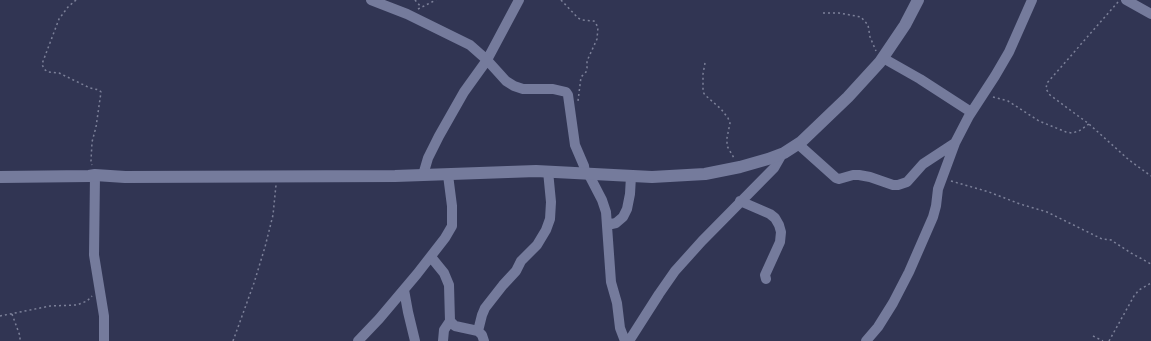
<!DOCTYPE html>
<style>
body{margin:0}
canvas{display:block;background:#313553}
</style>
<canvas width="1151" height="341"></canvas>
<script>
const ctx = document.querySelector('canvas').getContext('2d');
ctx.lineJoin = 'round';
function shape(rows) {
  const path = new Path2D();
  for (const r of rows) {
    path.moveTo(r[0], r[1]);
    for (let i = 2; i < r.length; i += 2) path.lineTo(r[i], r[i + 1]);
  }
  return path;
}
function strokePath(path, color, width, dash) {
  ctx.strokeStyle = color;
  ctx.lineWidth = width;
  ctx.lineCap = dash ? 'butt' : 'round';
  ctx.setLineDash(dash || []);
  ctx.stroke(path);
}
strokePath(shape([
 [76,0,68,7,59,19,42,64,44,69,48,72,59,73,90,88,99,90,101,92,96,127,92,142,91,161,92,165],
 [415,0,421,7],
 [561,0,578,18,582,20,594,21,598,27,597,39,587,61,587,68,586,72,581,77,578,101],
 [1118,2,1047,83,1046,89,1050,95,1089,124,1129,160,1151,176],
 [418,9,436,0],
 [823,13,839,13,861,17,868,25,870,37,876,51],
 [705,63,703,74,703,92,705,95,721,109,728,118,730,123,727,138,727,146,734,158],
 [993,97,1008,101,1039,121,1066,132,1072,133,1079,131,1089,124],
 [951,181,989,192,1020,204,1047,212,1102,239,1111,240,1131,253,1151,264],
 [12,314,20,336,20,341],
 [0,316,50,306,77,305,87,301,92,296],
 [1093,336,1103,341],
 [233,341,254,283,265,247,273,215,276,185],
 [1109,341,1134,296,1139,290,1151,283]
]), '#7c8099', 1.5, [2, 3]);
strokePath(shape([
 [371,0,407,14,470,45,487,60,506,81,514,86,523,89,553,89,566,92,568,95,575,145,584,166,585,173],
 [1126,0,1151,14],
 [883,58,920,79,971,112],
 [798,144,836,178,839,179,853,175,859,175,870,177,893,185,898,185,907,182,923,164,955,143],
 [588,173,602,200,606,212,611,282,617,303,620,328,625,341],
 [95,175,94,255,104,316,104,341],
 [423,175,428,158,439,136,464,92,487,60,519,0],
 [740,201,770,214,775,218,779,225,781,232,780,242,765,275,766,279],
 [607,225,616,223,623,217,627,209,630,194,631,176],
 [431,257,444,273,449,285,450,321,455,326,478,331,482,335,484,341],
 [404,290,408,312,415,341],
 [478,331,482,315,485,308,503,285,516,271,521,261,537,245,546,230,550,219,551,202,548,171],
 [358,341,379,319,417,274,445,238,452,226,452,206,448,175],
 [443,341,444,330,450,321],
 [629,341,659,294,675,271,702,241,774,168,782,154],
 [866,341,878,327,893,303,909,272,933,217,936,206,938,189,955,143,969,116,995,76,1009,52,1032,0]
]), '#757b9c', 10);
strokePath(shape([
 [0,177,89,176,95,175,125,177,395,176,536,171,652,177,705,174,740,167,768,159,784,153,801,142,848,97,880,62,905,25,918,0]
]), '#757b9c', 12);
</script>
